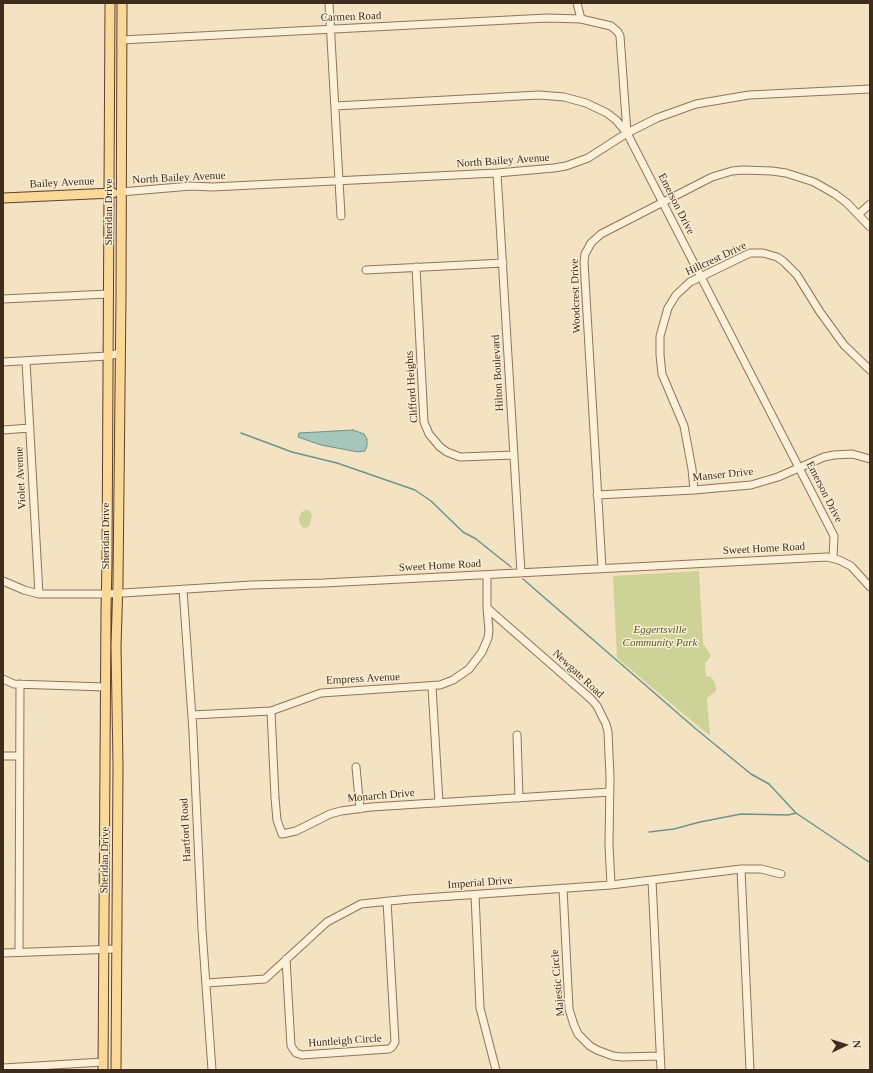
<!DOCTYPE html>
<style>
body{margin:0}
#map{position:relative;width:873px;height:1073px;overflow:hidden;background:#f3e3c3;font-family:"Times New Roman",serif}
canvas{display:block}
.frame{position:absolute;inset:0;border:4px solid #3e2c1d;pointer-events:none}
.north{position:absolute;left:825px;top:1025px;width:40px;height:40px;-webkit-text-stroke:3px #f9edd4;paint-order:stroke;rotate:86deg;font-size:11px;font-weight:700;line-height:16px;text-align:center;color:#3e2c1d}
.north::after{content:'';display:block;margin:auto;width:14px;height:18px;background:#3e2c1d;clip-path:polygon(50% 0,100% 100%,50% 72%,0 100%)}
</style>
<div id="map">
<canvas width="873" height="1073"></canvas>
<div class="frame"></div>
<div class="north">N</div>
</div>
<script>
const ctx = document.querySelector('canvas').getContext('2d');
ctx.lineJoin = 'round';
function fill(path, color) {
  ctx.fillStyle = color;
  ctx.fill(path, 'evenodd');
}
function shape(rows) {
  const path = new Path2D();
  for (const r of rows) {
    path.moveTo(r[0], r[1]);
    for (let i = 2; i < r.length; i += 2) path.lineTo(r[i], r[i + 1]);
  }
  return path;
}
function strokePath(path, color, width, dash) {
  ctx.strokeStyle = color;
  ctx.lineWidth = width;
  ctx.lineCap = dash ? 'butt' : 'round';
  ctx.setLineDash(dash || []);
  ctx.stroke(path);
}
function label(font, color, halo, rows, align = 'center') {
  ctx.font = font + ' "Times New Roman",serif';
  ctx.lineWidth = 3;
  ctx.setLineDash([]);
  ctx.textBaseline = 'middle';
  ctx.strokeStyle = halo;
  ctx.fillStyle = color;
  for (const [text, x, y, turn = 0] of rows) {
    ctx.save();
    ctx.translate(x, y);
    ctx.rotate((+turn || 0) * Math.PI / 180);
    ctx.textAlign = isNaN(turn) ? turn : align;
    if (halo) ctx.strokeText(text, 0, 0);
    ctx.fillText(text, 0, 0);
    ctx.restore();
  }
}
fill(shape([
 [305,510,308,510,312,514,310,525,306,528,302,527,300,524,299,518,301,513],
 [699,571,703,643,711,656,705,663,706,677,709,676,712,678,716,686,716,691,707,698,710,736,617,658,613,576]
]), '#cdd296');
const water = shape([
 [353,430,364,434,367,439,367,446,365,451,358,452,321,445,298,437,299,433,353,430]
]);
fill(water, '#a6c5bb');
strokePath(water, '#6b9589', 1);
strokePath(shape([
 [241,433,292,452,337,463,415,490,431,501,463,532,476,539,511,567],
 [523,579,696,729,751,774,769,784,796,813,869,862],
 [649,832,674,829,700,822,741,814,788,815,796,813]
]), '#6b9589', 1.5);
const minor = shape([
 [329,3,341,216],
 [577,3,581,19,611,26,618,32,620,36,627,133],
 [122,40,547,18,581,19],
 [335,106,539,95,564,97,586,103,607,113,616,120,627,133,834,536,833,558],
 [497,173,521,573],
 [121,192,191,186,212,187,497,173,554,168,566,166,588,158,627,133,657,118,696,104,749,95,870,89],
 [859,214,870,204],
 [416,267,424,422,429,434,440,447,447,452,460,457,514,455],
 [366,270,503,263],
 [3,299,108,294],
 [26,361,39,594],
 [3,362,108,356,120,353],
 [3,430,30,428],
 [694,490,692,469,684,426,662,374,660,355,660,336,668,308,676,295,690,282,750,253,763,253,777,257,783,261,797,275,820,312,844,345,870,370],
 [597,495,694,490,751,485,778,477,824,457,834,455,852,454,870,459],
 [602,568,584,262,585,254,591,243,601,234,712,177,732,171,743,170,772,171,786,173,814,182,835,194,847,203,870,227],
 [487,575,487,608,591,699,597,706,606,724,608,732,610,777,609,845,611,885],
 [3,581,24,590,39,594,107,594,251,585,324,583,827,557,839,560,851,566,870,587],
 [183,589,193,732,202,929,212,1070],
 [3,679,14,684,105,687],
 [432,687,439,803],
 [271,711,275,798,277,820,282,834,296,831,330,814,341,811,371,807,610,792],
 [192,715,271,711,321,693,440,685,453,680,469,669,482,652,488,638,489,630,487,608],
 [517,735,519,798],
 [3,756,19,756],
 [356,767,360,809],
 [741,869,750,1070],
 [652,880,661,1070],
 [563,888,569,1009,574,1025,578,1034,590,1046,597,1050,613,1056,622,1057,660,1056],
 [475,895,480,1008,496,1070],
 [19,952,20,684],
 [3,953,116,949],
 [286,959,291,1046,296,1053,302,1055,389,1049,392,1047,395,1042,387,901],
 [207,983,265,979,327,922,361,904,409,899,611,885,741,869,761,869,781,874],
 [3,1068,103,1062]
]);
const major = shape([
 [3,198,113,193],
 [103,1070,106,610,107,562,110,3],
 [116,1070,118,765,116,646,118,582,121,297,122,3]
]);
strokePath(minor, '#8f7458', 9);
strokePath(major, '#5d422c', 11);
strokePath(minor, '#fcf0d8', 7);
strokePath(major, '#f9d898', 9);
label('11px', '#3e2c1d', '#f9edd4', [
 ["Carmen Road",351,17,-2],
 ["North Bailey Avenue",503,161,-4],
 ["North Bailey Avenue",179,178,-3],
 ["Bailey Avenue",62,183,-3],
 ["Emerson Drive",676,204,63],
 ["Sheridan Drive",109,212,-90],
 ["Hillcrest Drive",716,259,-25],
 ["Woodcrest Drive",576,296,-92],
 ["Hilton Boulevard",498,373,-93],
 ["Clifford Heights",412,387,-94],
 ["Manser Drive",723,475,-6],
 ["Violet Avenue",21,478,-93],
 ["Emerson Drive",824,492,63],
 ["Sheridan Drive",106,536,-90],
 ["Sweet Home Road",764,549,-3],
 ["Sweet Home Road",440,566,-3],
 ["Newgate Road",578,674,43],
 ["Empress Avenue",363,679,-3],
 ["Monarch Drive",381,796,-5],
 ["Hartford Road",186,830,-93],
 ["Sheridan Drive",105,860,-89],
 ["Imperial Drive",480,883,-4],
 ["Majestic Circle",558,983,-95],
 ["Huntleigh Circle",345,1041,-4]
]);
label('italic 11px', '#4f5c22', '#f9edd4', [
 ["Eggertsville",660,630],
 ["Community Park",660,643]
]);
</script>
